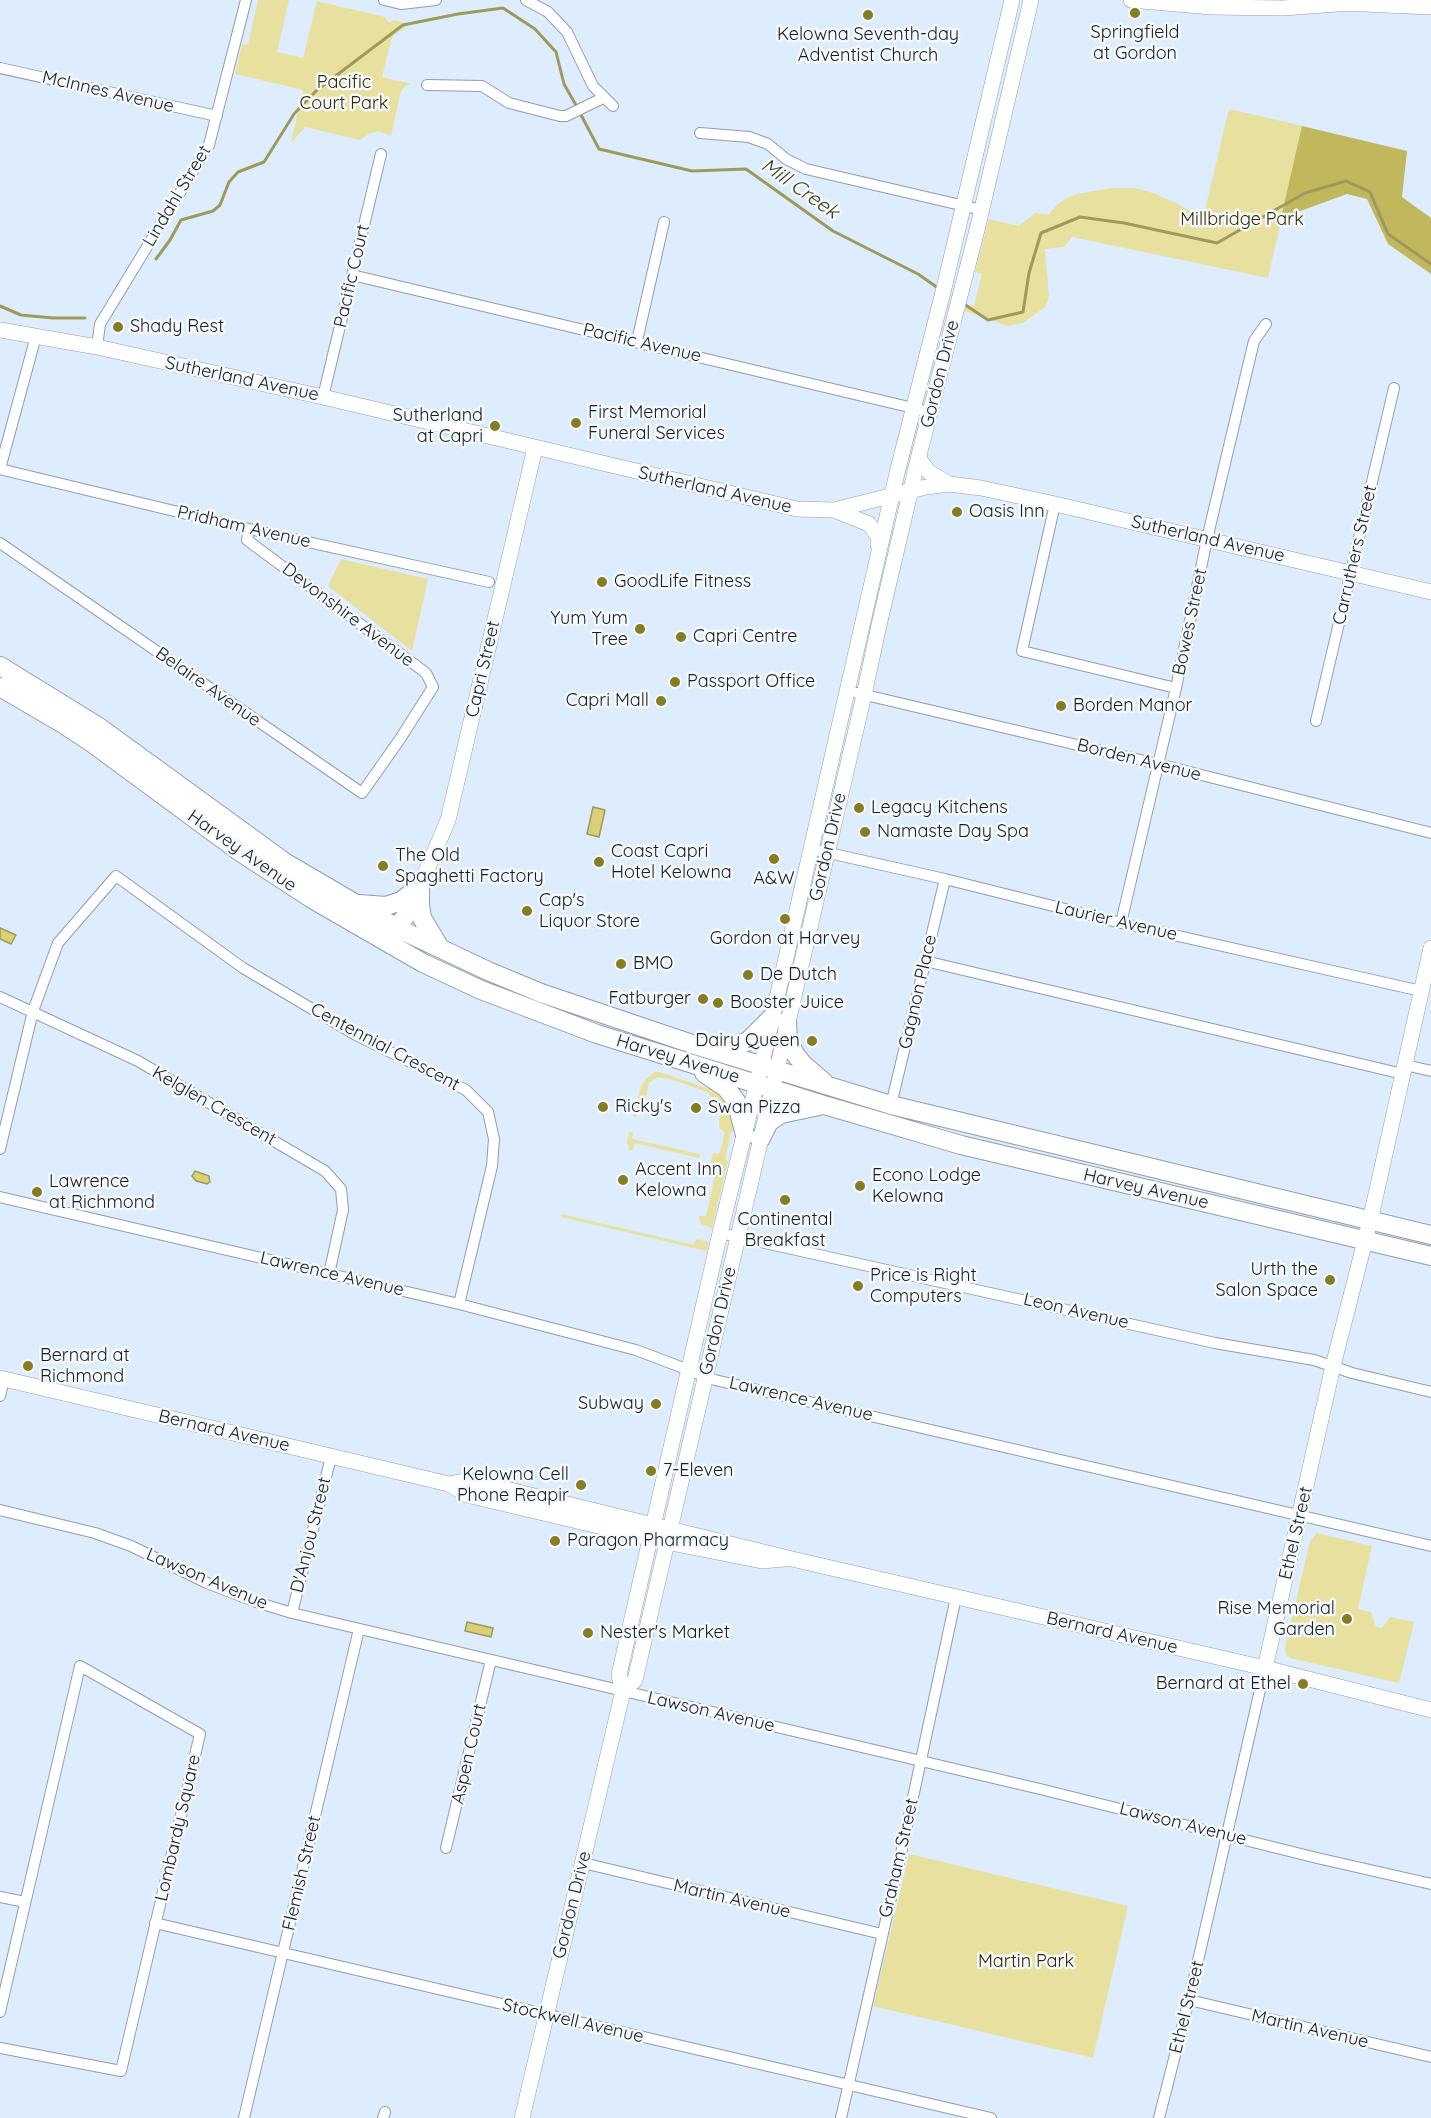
<!DOCTYPE html>
<style>
body{margin:0}
canvas{display:block;background:#ddedfd}
</style>
<canvas width="1431" height="2118"></canvas>
<script>
const ctx = document.querySelector('canvas').getContext('2d');
ctx.lineJoin = 'round';
function fill(path, color) {
  ctx.fillStyle = color;
  ctx.fill(path, 'evenodd');
}
function shape(rows) {
  const path = new Path2D();
  for (const r of rows) {
    path.moveTo(r[0], r[1]);
    for (let i = 2; i < r.length; i += 2) path.lineTo(r[i], r[i + 1]);
  }
  return path;
}
function strokePath(path, color, width, dash) {
  ctx.strokeStyle = color;
  ctx.lineWidth = width;
  ctx.lineCap = dash ? 'butt' : 'round';
  ctx.setLineDash(dash || []);
  ctx.stroke(path);
}
function label(font, color, halo, rows, align = 'center') {
  ctx.font = font + ' Quicksand,sans-serif';
  ctx.lineWidth = 5;
  ctx.setLineDash([]);
  ctx.textBaseline = 'middle';
  ctx.strokeStyle = halo;
  ctx.fillStyle = color;
  for (const [text, x, y, turn = 0] of rows) {
    ctx.save();
    ctx.translate(x, y);
    ctx.rotate((+turn || 0) * Math.PI / 180);
    ctx.textAlign = isNaN(turn) ? turn : align;
    if (halo) ctx.strokeText(text, 0, 0);
    ctx.fillText(text, 0, 0);
    ctx.restore();
  }
}
fill(shape([
 [258,0,289,0,277,52,303,58,317,1,385,17,389,23,394,20,410,24,392,37,382,77,412,84,406,85,401,91,391,136,378,131,369,134,360,140,305,127,291,143,303,90,235,74,242,44,248,45],
 [1229,109,1303,126,1268,278,1072,237,1064,247,1045,249,1049,297,1045,307,1023,323,1008,326,965,311,966,305,974,306,982,274,975,272,989,219,1019,226,1035,213,1049,215,1055,207,1065,199,1077,194,1112,188,1134,188,1153,193,1174,202,1203,218],
 [341,559,428,579,412,651,328,586],
 [656,1071,716,1091,725,1097,734,1121,734,1131,731,1132,725,1160,728,1161,712,1228,701,1224,699,1217,699,1216,706,1216,716,1171,709,1169,713,1153,719,1154,722,1145,725,1132,719,1128,720,1110,717,1103,707,1092,670,1079,657,1077,649,1083,643,1111,637,1110,636,1117,633,1116,641,1087,646,1079],
 [629,1132,633,1132,632,1139,700,1154,699,1158,635,1143,633,1151,630,1150,627,1142],
 [561,1214,694,1245,696,1239,709,1242,707,1251,561,1217],
 [1317,1533,1372,1546,1358,1609,1371,1612,1376,1627,1382,1628,1390,1617,1414,1622,1399,1683,1290,1658,1286,1654,1285,1647,1310,1541],
 [909,1854,1128,1906,1093,2058,873,2006]
]), '#e7e09f');
fill(shape([
 [1302,126,1407,151,1402,197,1431,218,1431,274,1388,244,1367,199,1347,194,1281,218]
]), '#c1b75d');
const water = shape([
 [593,807,605,810,599,837,587,834,593,807],
 [0,928,16,935,11,944,0,939,0,928],
 [195,1171,209,1176,210,1182,207,1184,196,1181,192,1176,195,1171],
 [467,1622,493,1628,491,1637,465,1631,467,1622]
]);
fill(water, '#dad076');
strokePath(water, '#9f9a5c', 1.5);
strokePath(shape([
 [580,113,599,149,692,171,746,169,833,231,918,274,938,288],
 [156,259,170,240,181,220,213,211,220,205,229,182,238,172,264,162,294,114,317,90,403,25,458,14,503,8,535,29,556,52,564,84,577,107],
 [964,304,988,320,1023,312,1029,273,1041,233,1080,217,1124,223,1217,243,1305,193,1346,181,1370,192,1388,234,1431,264],
 [0,306,21,315,53,318,85,318]
]), '#9f9a5c', 3);
const street = shape([
 [384,0,401,4,436,0],
 [526,0,548,12,567,32,593,86,613,106],
 [0,68,217,116],
 [427,85,482,86,509,103,560,116,566,116,603,98],
 [700,133,749,137,768,144,786,159,806,169,982,210],
 [352,275,930,412],
 [637,341,664,222],
 [97,347,100,324,209,145,246,0],
 [323,397,381,154],
 [0,469,249,529,489,582],
 [0,469,36,336],
 [1055,504,1022,651,1176,688],
 [0,543,362,793,400,739,433,687,426,673,247,540,249,529],
 [857,693,1158,764,1431,833],
 [1316,721,1394,388],
 [811,849,945,879,1121,923,1421,991],
 [1121,923,1176,688,1207,539,1254,341,1266,324],
 [925,961,1403,1074],
 [0,997,138,1061,325,1171,341,1189,343,1210,329,1274],
 [1405,1065,1431,1071],
 [891,1105,945,879],
 [0,1149,33,1011,58,943,116,876,243,968,356,1035,466,1090,488,1112,494,1139,492,1166,459,1304],
 [0,1197,459,1304,636,1350,715,1380,1431,1546],
 [720,1233,1215,1343,1314,1360,1352,1373,1431,1392],
 [0,1396,4,1379],
 [0,1510,95,1533,131,1546,207,1583,256,1602,292,1613,1040,1789,1317,1858,1431,1884],
 [292,1613,331,1457],
 [446,1848,491,1660],
 [583,1863,882,1934],
 [0,1897,25,1902],
 [155,1923,991,2118],
 [1189,2000,1431,2057],
 [0,2012,80,1666,200,1734,121,2071,0,2048],
 [244,2118,359,1629],
 [383,2118,385,2112],
 [841,2118,900,1858,956,1597],
 [1159,2118,1189,2000,1265,1668]
]);
const secondary = shape([
 [1131,0,1211,7,1283,8,1351,3],
 [1341,3,1431,7],
 [0,330,97,347,323,397,797,509,834,510,926,487,949,484,981,488,1055,504,1431,592],
 [919,455,921,462,929,472,949,484],
 [834,510,869,524,878,536,878,545],
 [420,886,448,820,535,448],
 [0,1378,449,1484,467,1495,666,1542,762,1561,784,1559],
 [449,1484,469,1480,792,1559,1265,1668,1431,1710],
 [1265,1668,1333,1366,1370,1221,1431,948],
 [623,1691,635,1680,864,695,879,625,919,455,977,230,1031,0],
 [522,2118,623,1691,619,1675,720,1233,765,1050,897,473,944,288,1012,0]
]);
const highway = shape([
 [0,666,99,727,286,863,397,928,488,971,541,993,701,1047,891,1105,1431,1235],
 [0,687,63,724,92,743,240,852,312,899,423,963,481,990,597,1034,824,1105,961,1145,1431,1256],
 [420,890,420,905,422,918,440,948],
 [359,904,386,906,401,901,419,887],
 [387,933,397,928,409,911,420,886],
 [787,1021,788,1040,795,1054,803,1064,824,1082],
 [716,1047,736,1046,748,1041,772,1017],
 [704,1073,726,1088,736,1101,745,1135],
 [760,1140,769,1122,781,1114,819,1106]
]);
strokePath(street, '#8f9ead', 12);
strokePath(secondary, '#8f9ead', 16);
strokePath(highway, '#8f9ead', 20);
strokePath(street, '#fff', 10);
strokePath(secondary, '#fff', 15);
strokePath(highway, '#fff', 18);
for (const [x, y, r, color] of [
 [1135,13,6,"#867c22"],
 [868,15,6,"#867c22"],
 [118,327,6,"#867c22"],
 [576,423,6,"#867c22"],
 [495,426,6,"#867c22"],
 [957,512,6,"#867c22"],
 [602,582,6,"#867c22"],
 [640,629,6,"#867c22"],
 [681,637,6,"#867c22"],
 [675,682,6,"#867c22"],
 [661,701,6,"#867c22"],
 [1061,706,6,"#867c22"],
 [859,808,6,"#867c22"],
 [865,832,6,"#867c22"],
 [774,859,6,"#867c22"],
 [599,862,6,"#867c22"],
 [383,866,6,"#867c22"],
 [527,911,6,"#867c22"],
 [785,919,6,"#867c22"],
 [621,964,6,"#867c22"],
 [748,975,6,"#867c22"],
 [703,999,6,"#867c22"],
 [718,1003,6,"#867c22"],
 [812,1041,6,"#867c22"],
 [603,1107,6,"#867c22"],
 [696,1108,6,"#867c22"],
 [623,1180,6,"#867c22"],
 [860,1186,6,"#867c22"],
 [37,1192,6,"#867c22"],
 [785,1200,6,"#867c22"],
 [1330,1280,6,"#867c22"],
 [858,1286,6,"#867c22"],
 [28,1366,6,"#867c22"],
 [656,1404,6,"#867c22"],
 [651,1471,6,"#867c22"],
 [581,1485,6,"#867c22"],
 [555,1541,6,"#867c22"],
 [1347,1619,6,"#867c22"],
 [588,1633,6,"#867c22"],
 [1303,1684,6,"#867c22"]
]) {
  const dot = new Path2D();
  dot.arc(x, y, r, 0, 2 * Math.PI);
  ctx.fillStyle = color;
  ctx.fill(dot);
  strokePath(dot, '#f5f9fc', 2);
}
label('18px', '#161c21', '#f5f9fc', [
 ["Springfield",1135,33,"center"],
 ["at Gordon",1135,54,"center"],
 ["Kelowna Seventh-day",868,35,"center"],
 ["Adventist Church",868,56,"center"],
 ["Shady Rest",130,327],
 ["First Memorial",588,413],
 ["Funeral Services",588,434],
 ["Sutherland",483,416,"right"],
 ["at Capri",483,437,"right"],
 ["Oasis Inn",969,512],
 ["GoodLife Fitness",614,582],
 ["Yum Yum",628,619,"right"],
 ["Tree",628,640,"right"],
 ["Capri Centre",693,637],
 ["Passport Office",687,682],
 ["Capri Mall",649,701,"right"],
 ["Borden Manor",1073,706],
 ["Legacy Kitchens",871,808],
 ["Namaste Day Spa",877,832],
 ["Coast Capri",611,852],
 ["Hotel Kelowna",611,873],
 ["The Old",395,856],
 ["Spaghetti Factory",395,877],
 ["A&W",774,879,"center"],
 ["Cap's",539,901],
 ["Liquor Store",539,922],
 ["Gordon at Harvey",785,939,"center"],
 ["BMO",633,964],
 ["De Dutch",760,975],
 ["Fatburger",691,999,"right"],
 ["Booster Juice",730,1003],
 ["Dairy Queen",800,1041,"right"],
 ["Ricky's",615,1107],
 ["Swan Pizza",708,1108],
 ["Accent Inn",635,1170],
 ["Kelowna",635,1191],
 ["Econo Lodge",872,1176],
 ["Kelowna",872,1197],
 ["Lawrence",49,1182],
 ["at Richmond",49,1203],
 ["Continental",785,1220,"center"],
 ["Breakfast",785,1241,"center"],
 ["Urth the",1318,1270,"right"],
 ["Salon Space",1318,1291,"right"],
 ["Price is Right",870,1276],
 ["Computers",870,1297],
 ["Bernard at",40,1356],
 ["Richmond",40,1377],
 ["Subway",644,1404,"right"],
 ["7-Eleven",663,1471],
 ["Kelowna Cell",569,1475,"right"],
 ["Phone Reapir",569,1496,"right"],
 ["Paragon Pharmacy",567,1541],
 ["Rise Memorial",1335,1609,"right"],
 ["Garden",1335,1630,"right"],
 ["Nester's Market",600,1633],
 ["Bernard at Ethel",1291,1684,"right"]
], 'left');
label('18px', '#2f2a02', '#f5f9fc', [
 ["Pacific",344,83],
 ["Court Park",344,104],
 ["Millbridge Park",1242,220],
 ["Martin Park",1026,1962]
]);
label('18px', '#161c21', '#f5f9fc', [
 ["McInnes Avenue",108,92,13],
 ["Lindahl Street",177,196,-59],
 ["Pacific Court",352,276,-77],
 ["Pacific Avenue",642,343,13],
 ["Gordon Drive",940,374,-76],
 ["Sutherland Avenue",242,379,12],
 ["Sutherland Avenue",715,490,13],
 ["Pridham Avenue",244,527,13],
 ["Sutherland Avenue",1208,539,13],
 ["Carruthers Street",1355,555,-77],
 ["Devonshire Avenue",348,615,37],
 ["Bowes Street",1190,622,-78],
 ["Capri Street",483,669,-77],
 ["Belaire Avenue",208,687,35],
 ["Borden Avenue",1139,760,14],
 ["Gordon Drive",828,847,-77],
 ["Harvey Avenue",242,851,35],
 ["Laurier Avenue",1116,921,13],
 ["Gagnon Place",918,992,-77],
 ["Centennial Crescent",385,1047,28],
 ["Harvey Avenue",678,1059,17],
 ["Kelglen Crescent",214,1106,30],
 ["Harvey Avenue",1146,1189,13],
 ["Lawrence Avenue",332,1274,13],
 ["Leon Avenue",1076,1311,13],
 ["Gordon Drive",718,1321,-77],
 ["Lawrence Avenue",801,1399,13],
 ["Bernard Avenue",224,1431,13],
 ["Ethel Street",1296,1533,-77],
 ["D'Anjou Street",311,1535,-76],
 ["Lawson Avenue",207,1579,23],
 ["Bernard Avenue",1112,1633,13],
 ["Lawson Avenue",711,1712,13],
 ["Aspen Court",469,1754,-77],
 ["Lawson Avenue",1183,1824,14],
 ["Lombardy Square",178,1828,-77],
 ["Graham Street",899,1858,-77],
 ["Flemish Street",302,1873,-77],
 ["Martin Avenue",732,1899,13],
 ["Gordon Drive",572,1905,-76],
 ["Ethel Street",1187,2007,-76],
 ["Stockwell Avenue",573,2021,13],
 ["Martin Avenue",1310,2029,13]
]);
label('italic 20px', '#413d17', '#f5f9fc', [
 ["Mill Creek",800,189,35]
]);
</script>
